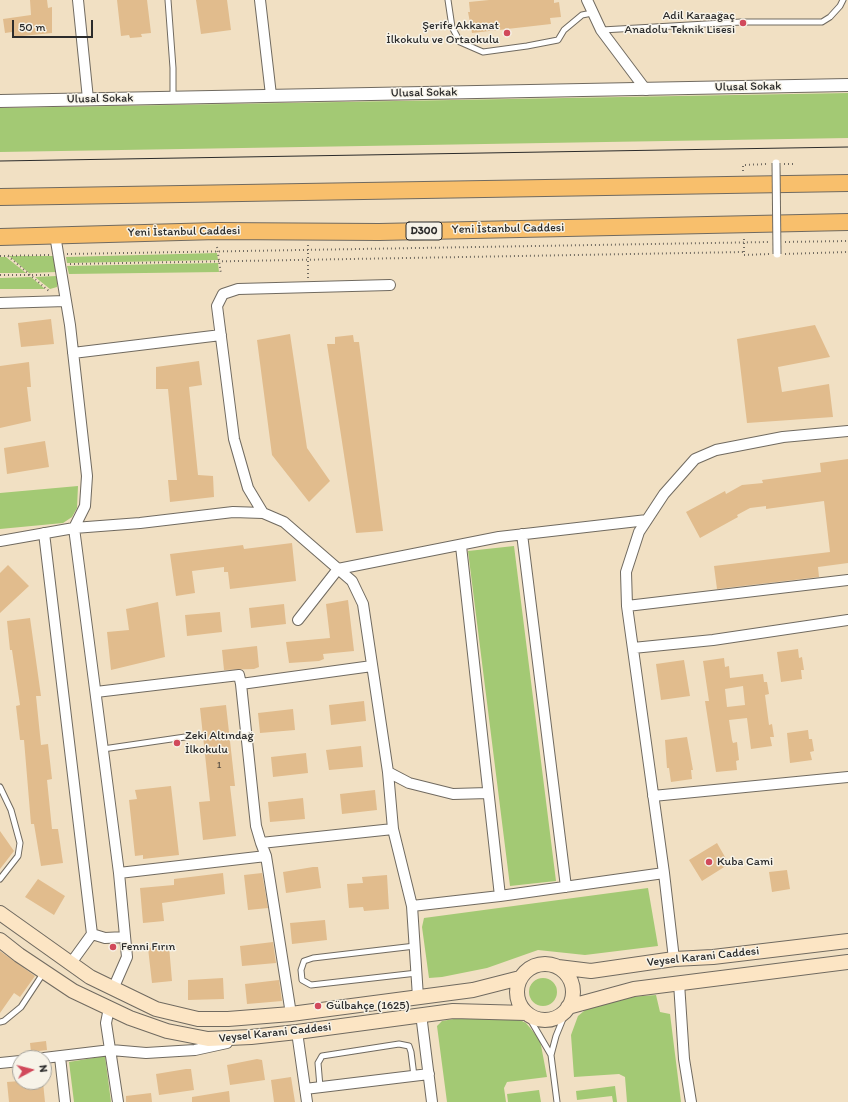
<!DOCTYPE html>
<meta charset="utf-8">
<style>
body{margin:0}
#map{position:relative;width:848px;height:1102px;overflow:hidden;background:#f1e0c3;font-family:Itim,sans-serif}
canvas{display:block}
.north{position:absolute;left:12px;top:1050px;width:40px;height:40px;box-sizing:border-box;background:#f7f3e8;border:1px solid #a5a39c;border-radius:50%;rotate:83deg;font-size:11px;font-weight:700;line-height:16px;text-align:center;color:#2b2b2b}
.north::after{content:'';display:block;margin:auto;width:14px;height:18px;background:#d1495b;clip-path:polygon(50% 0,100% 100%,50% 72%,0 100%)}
.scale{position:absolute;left:12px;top:20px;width:81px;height:18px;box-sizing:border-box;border:2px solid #2b2b2b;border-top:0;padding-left:5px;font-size:12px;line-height:14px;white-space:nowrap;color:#2b2b2b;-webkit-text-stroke:3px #f7f3e8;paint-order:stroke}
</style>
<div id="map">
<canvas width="848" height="1102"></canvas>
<div class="north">N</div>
<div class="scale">50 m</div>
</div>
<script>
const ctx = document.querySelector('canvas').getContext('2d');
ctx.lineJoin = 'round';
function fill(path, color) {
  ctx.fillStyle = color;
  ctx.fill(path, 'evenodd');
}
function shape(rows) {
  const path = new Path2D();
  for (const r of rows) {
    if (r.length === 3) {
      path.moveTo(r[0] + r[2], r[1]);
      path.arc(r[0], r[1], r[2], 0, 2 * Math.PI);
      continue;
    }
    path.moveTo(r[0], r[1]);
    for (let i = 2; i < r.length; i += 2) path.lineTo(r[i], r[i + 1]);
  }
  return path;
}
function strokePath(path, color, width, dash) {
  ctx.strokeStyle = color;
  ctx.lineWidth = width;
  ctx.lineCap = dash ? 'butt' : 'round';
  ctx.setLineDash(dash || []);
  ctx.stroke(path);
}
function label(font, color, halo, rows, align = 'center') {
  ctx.font = font + ' Itim,sans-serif';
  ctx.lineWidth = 3;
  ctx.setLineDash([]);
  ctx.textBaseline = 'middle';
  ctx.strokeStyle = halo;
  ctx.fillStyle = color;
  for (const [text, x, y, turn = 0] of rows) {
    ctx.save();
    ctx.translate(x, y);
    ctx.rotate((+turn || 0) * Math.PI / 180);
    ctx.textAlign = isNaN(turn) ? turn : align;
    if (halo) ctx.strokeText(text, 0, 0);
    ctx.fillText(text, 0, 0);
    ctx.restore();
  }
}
fill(shape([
 [848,93,848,138,0,152,0,108],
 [217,253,218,260,67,263,66,257],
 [9,256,54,256,56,272,29,273],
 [0,257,6,257,26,273,0,273],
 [218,263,219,272,69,274,67,266],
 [57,276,57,287,50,289,35,277],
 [31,277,45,289,0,289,0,278],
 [78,486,77,508,72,517,63,523,0,529,0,493],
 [514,546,556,881,510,886,468,551],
 [648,888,658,946,585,955,538,950,487,968,442,977,429,978,422,927,424,918],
 [543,992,14],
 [656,995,660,1012,670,1014,681,1102,627,1102,625,1077,619,1074,574,1077,571,1035,578,1016,590,1006,617,998],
 [477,1015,514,1017,526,1023,540,1040,547,1077,507,1082,504,1088,506,1102,447,1102,437,1026,442,1021],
 [105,1056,111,1102,74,1102,69,1062],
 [615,1086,617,1102,613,1102,612,1096,577,1100,576,1091],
 [539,1090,541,1102,508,1102,507,1094]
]), '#a3c974');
fill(shape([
 [30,0,47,0,48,8,52,7,52,33,12,37,12,32,5,33,3,19,31,15],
 [117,0,147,0,151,33,141,34,142,37,130,38,129,35,121,36],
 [196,0,227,0,231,30,201,34],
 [489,0,554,0,554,3,559,2,561,17,550,18,551,24,472,33,468,12,470,12,469,2],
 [51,319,54,344,21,347,18,323],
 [815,325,830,357,778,367,782,392,829,384,833,417,747,423,737,339],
 [290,334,307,448,330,481,309,502,272,455,257,340],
 [353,335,354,342,359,342,383,531,356,533,327,344,335,344,335,337],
 [199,361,202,385,189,387,198,475,213,476,214,497,170,502,168,480,177,480,168,389,156,389,156,367],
 [29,362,31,387,27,387,31,421,0,428,0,366],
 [45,441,49,467,7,474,4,448],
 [848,459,848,563,818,567,819,577,717,589,714,566,830,552,824,501,766,509,766,506,750,508,737,515,738,517,700,538,686,512,725,491,726,494,742,485,763,483,762,480,821,472,820,463],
 [292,543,296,581,230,589,228,572,224,572,224,567,192,571,195,593,176,596,170,554,243,545,244,549],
 [8,565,29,586,0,613,0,573],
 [348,600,354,651,323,654,324,659,319,661,289,663,286,642,330,638,326,604],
 [158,602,165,657,111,670,107,632,129,630,126,609],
 [284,604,286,624,251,628,249,608],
 [220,612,222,632,187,636,185,615],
 [30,618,41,696,36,696,41,745,48,744,52,779,47,780,52,829,58,829,63,863,41,866,34,824,31,824,24,740,20,740,16,706,20,705,12,650,10,650,7,621],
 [257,646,259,667,254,669,224,670,222,650],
 [798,649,799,658,802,657,804,670,801,670,802,679,781,682,777,652],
 [724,658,725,667,729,666,730,678,763,674,764,682,767,682,769,694,765,695,769,725,772,724,774,737,770,737,772,746,751,749,747,718,729,720,732,740,733,743,737,742,739,760,736,761,737,770,716,772,705,701,709,701,703,661],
 [743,686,745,705,727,707,725,689],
 [684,660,690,696,661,700,656,664],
 [364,701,366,721,331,725,329,705],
 [226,705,235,786,230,786,236,836,203,840,199,802,210,801,200,708],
 [293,709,295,730,260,733,258,713],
 [808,730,809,739,812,739,814,751,810,752,812,760,790,763,787,733],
 [687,737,693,770,691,770,692,779,671,782,669,768,667,768,665,740],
 [361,746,363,767,329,770,326,750],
 [306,753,308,773,273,777,271,757],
 [171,786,179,855,143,859,143,855,135,856,129,800,137,799,135,790],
 [375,790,377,810,342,814,340,794],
 [303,798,305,819,270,822,268,802],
 [0,831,14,851,0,869],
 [717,843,729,864,702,881,689,860],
 [313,867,318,867,321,888,286,893,283,872],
 [787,870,790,889,772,892,769,872],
 [223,873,225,894,162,903,164,921,143,923,140,888,174,885,174,879],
 [262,873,268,908,248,910,244,875],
 [387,875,389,909,364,911,363,907,349,908,347,884,363,883,362,877],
 [38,879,65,896,54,915,25,897],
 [325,920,327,940,292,944,290,923],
 [273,942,276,963,242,966,240,946],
 [169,946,172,981,152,983,148,948],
 [0,951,35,976,20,997,14,993,0,1013],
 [223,978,224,999,188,1000,188,980],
 [279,980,282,1001,247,1004,245,984],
 [46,1041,47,1050,31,1052,30,1043],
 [257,1059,262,1060,265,1080,230,1085,227,1065],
 [186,1069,191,1069,194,1090,159,1095,156,1074],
 [291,1077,295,1102,274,1102,271,1080],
 [20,1081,43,1082,45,1102,9,1102,7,1082],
 [229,1091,230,1102,192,1102,192,1097],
 [151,1093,152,1102,126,1102,126,1096]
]), '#e1bc8d');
const service = shape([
 [168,0,173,68,173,97],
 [448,0,452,27,460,42,483,52,527,46,558,40,564,30,582,15,592,13],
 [602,30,741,22,822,22,830,17,840,6,843,0],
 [103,749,185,737],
 [0,787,11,810,20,843,18,856,0,879],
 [415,946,313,958,304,961,301,970,302,980,311,985,417,973],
 [527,1014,551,1055,557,1102],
 [0,1022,4,1021,21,1007,44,972],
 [551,1055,556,1036,567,1009],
 [320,1087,318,1063,322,1056,399,1044,409,1046,411,1052,414,1076]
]);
const minor = shape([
 [78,0,88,99],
 [260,0,271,95],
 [587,0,601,30,646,90],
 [0,303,66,301],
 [73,353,221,335],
 [263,513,248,488,234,439,217,306,223,294,238,289,390,285],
 [44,533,92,934,71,963],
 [522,534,566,887],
 [0,541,74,528,85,506,87,476,70,325,55,235],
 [461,546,500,896],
 [627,606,848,580],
 [298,620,338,569,499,537,647,520],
 [633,648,713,640,848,620],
 [241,684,256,826,261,843],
 [96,692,239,675,241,684,372,666],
 [388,772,409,783,453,794,488,793],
 [653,796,848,777],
 [119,873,266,856],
 [412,906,500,896,664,873],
 [92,934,105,938,125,937],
 [674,959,664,873,627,606,626,572,639,532,664,494,695,459,716,450,783,437,848,431],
 [679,983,684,1059,691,1102],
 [113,989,127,957,119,873,74,528,140,523,233,512,263,513,284,522,352,581,363,604,388,772,393,829,412,906,418,997],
 [109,1008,106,1023,118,1102],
 [291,1014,266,856,261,843,393,829],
 [421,1014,432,1102],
 [297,1032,307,1102],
 [60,1057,65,1102],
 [44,1058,111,1050,146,1053,195,1050,227,1043],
 [0,1063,20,1061],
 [305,1089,429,1074]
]);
const tertiary = shape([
 [0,101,848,85]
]);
const secondary = shape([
 [0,913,90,977,156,1009,198,1019,228,1019,291,1014,473,990,520,978],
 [0,940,19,955,73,991,130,1018,167,1031,208,1039,251,1037,297,1032,453,1011,526,1013],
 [545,992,28],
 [558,967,591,971,674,959,713,957,848,941],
 [568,1007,634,989,848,962]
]);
const trunk = shape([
 [0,197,848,183],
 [0,237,217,231,379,232,848,222]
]);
strokePath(service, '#706a60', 7);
strokePath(minor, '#706a60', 12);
strokePath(tertiary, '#706a60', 14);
strokePath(secondary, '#706a60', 16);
strokePath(trunk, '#706a60', 18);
strokePath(shape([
 [784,164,796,164],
 [743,171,743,165,768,164],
 [744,239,744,255,769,254],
 [785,242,848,241],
 [217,247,221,274],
 [67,254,769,242],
 [785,254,848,252],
 [0,256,49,255],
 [8,256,50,292],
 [70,264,744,252],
 [0,275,51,275],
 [308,278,308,245]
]), '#706a60', 2, [1, 3]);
strokePath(service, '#fff', 5);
strokePath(minor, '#fff', 10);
strokePath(tertiary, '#fff', 12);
strokePath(secondary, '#fce5c4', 14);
strokePath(trunk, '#f8bf6c', 16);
strokePath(shape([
 [0,161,848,147]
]), '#2b2b2b', 1);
const pedestrianBridge = shape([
 [776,163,777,254]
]);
strokePath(pedestrianBridge, '#706a60', 9, []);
strokePath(pedestrianBridge, '#fff', 7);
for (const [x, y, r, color] of [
 [743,23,4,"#d1495b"],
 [507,33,4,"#d1495b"],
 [177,743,4,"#d1495b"],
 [709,862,4,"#d1495b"],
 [113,947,4,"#d1495b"],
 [318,1006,4,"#d1495b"]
]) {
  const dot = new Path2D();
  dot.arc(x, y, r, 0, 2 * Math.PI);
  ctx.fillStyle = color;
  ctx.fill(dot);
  strokePath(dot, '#f7f3e8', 1.5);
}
label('10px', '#584f44', null, [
 ["1",219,765]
]);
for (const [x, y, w] of [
 [424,231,36]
]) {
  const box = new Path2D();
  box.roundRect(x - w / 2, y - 9, w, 18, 3);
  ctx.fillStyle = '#f7f3e8';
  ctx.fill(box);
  strokePath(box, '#2b2b2b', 1);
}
label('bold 11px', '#2b2b2b', null, [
 ["D300",424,231]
]);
label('12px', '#2b2b2b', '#f7f3e8', [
 ["Adil Karaağaç",735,16,"right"],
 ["Anadolu Teknik Lisesi",735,30,"right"],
 ["Şerife Akkanat",499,26,"right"],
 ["İlkokulu ve Ortaokulu",499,40,"right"],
 ["Zeki Altındağ",185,736],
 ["İlkokulu",185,750],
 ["Kuba Cami",717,862],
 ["Fenni Fırın",121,947],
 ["Gülbahçe (1625)",326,1006]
], 'left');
label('12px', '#2b2b2b', '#f7f3e8', [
 ["Ulusal Sokak",748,87,-1],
 ["Ulusal Sokak",424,93,-1],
 ["Ulusal Sokak",100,99,-1],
 ["Yeni İstanbul Caddesi",508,229,-1],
 ["Yeni İstanbul Caddesi",184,232,-1],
 ["Veysel Karani Caddesi",703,957,-6],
 ["Veysel Karani Caddesi",275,1033,-6]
]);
</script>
